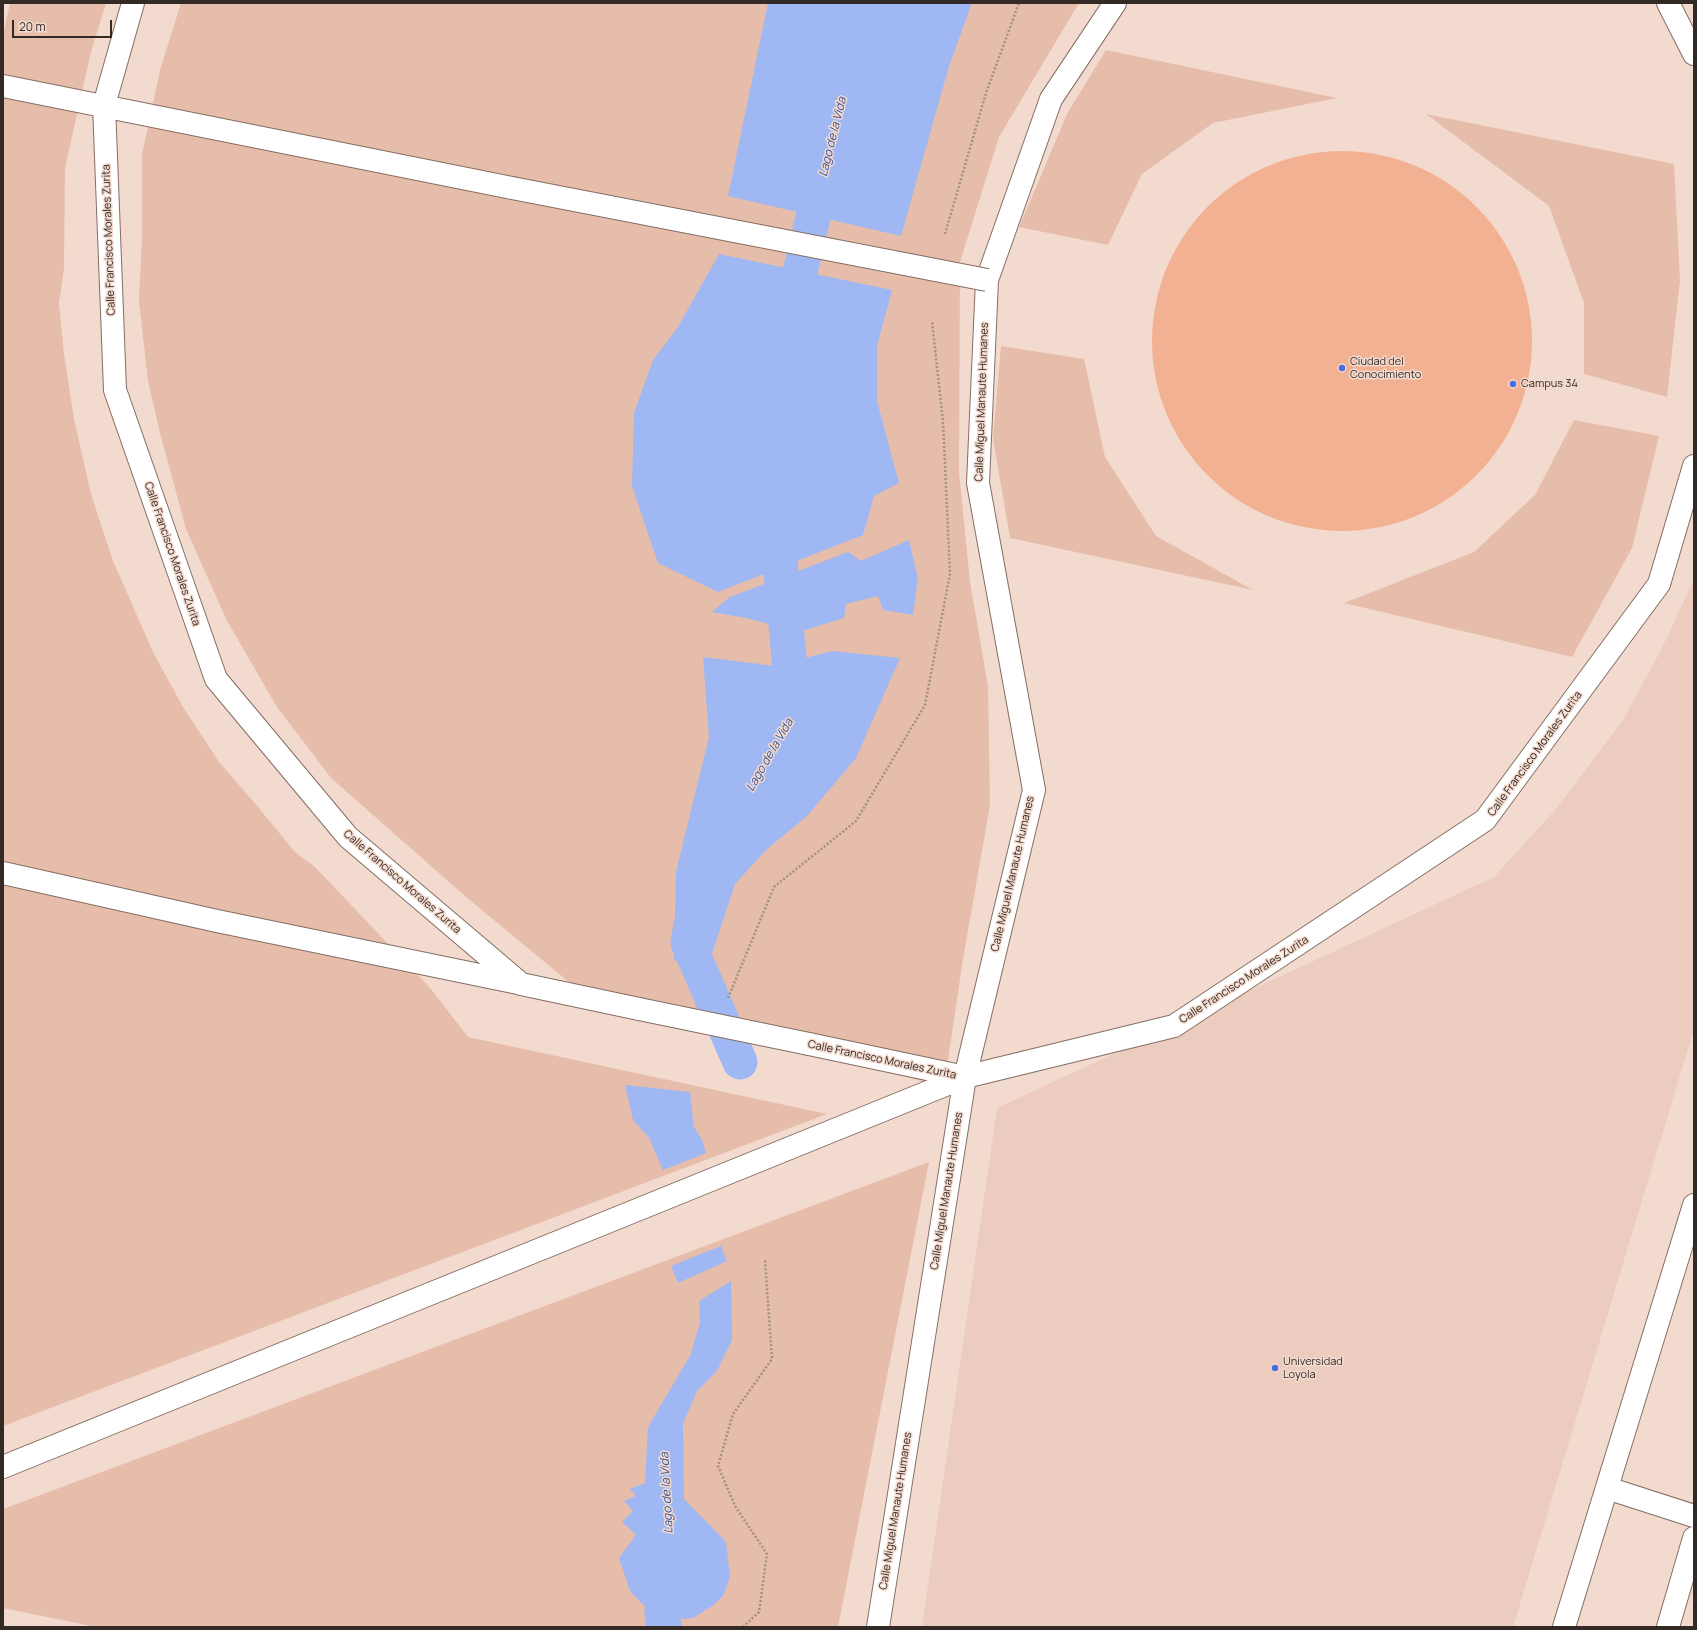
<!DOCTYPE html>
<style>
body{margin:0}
#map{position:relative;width:1697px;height:1630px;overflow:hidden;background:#f3dace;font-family:Manrope,sans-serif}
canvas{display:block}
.frame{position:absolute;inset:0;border:4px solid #332a25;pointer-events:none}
.scale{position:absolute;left:12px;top:20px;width:100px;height:18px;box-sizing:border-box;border:2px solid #332a25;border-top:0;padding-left:5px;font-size:12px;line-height:14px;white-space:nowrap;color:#332a25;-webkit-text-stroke:3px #f3dace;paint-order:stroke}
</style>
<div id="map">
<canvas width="1697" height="1630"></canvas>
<div class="frame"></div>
<div class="scale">20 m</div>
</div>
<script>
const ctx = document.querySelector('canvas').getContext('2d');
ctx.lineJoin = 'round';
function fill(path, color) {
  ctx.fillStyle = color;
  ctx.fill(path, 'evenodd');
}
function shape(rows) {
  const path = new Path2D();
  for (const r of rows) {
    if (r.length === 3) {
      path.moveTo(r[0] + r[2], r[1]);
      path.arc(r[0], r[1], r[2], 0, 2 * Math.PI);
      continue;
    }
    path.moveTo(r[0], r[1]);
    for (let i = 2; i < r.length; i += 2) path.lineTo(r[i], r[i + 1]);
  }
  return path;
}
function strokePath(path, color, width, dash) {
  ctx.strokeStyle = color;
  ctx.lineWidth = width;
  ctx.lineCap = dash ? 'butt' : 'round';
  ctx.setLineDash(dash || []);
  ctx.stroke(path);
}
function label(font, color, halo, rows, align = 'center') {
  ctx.font = font + ' Manrope,sans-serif';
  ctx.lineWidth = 3;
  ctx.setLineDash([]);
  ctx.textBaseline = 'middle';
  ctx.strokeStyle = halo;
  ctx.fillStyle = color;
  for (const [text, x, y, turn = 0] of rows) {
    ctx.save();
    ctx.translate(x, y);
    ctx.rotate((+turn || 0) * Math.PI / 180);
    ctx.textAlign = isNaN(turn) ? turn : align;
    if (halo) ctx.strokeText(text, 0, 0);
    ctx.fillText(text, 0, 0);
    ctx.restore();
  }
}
fill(shape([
 [1694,580,1694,1029,1513,1627,922,1627,997,1108,1494,877,1555,810,1623,720,1660,652]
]), '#ecccbe');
fill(shape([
 [10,3,106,3,91,52,65,168,64,268,59,303,64,354,74,419,91,494,113,561,153,652,183,707,219,762,253,801,295,852,315,867,431,989,468,1037,827,1114,3,1426,3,36],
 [181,3,1079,3,999,137,960,262,959,472,970,582,988,686,990,805,963,959,944,1087,581,992,465,896,331,778,277,707,227,621,186,529,160,433,148,381,139,301,142,236,142,155,160,70],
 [1106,50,1337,98,1213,123,1142,174,1108,245,1019,227,1068,112],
 [1426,114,1674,164,1680,280,1667,397,1584,374,1584,303,1549,206],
 [1001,346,1084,359,1105,457,1156,536,1253,590,1010,538,993,438],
 [1574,420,1659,436,1632,548,1572,657,1344,603,1474,552,1535,495],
 [929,1162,838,1627,96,1627,3,1608,3,1509]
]), '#e6bdab');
fill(shape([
 [768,3,972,3,949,66,901,236,728,196],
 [719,254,892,290,877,346,877,401,899,483,874,496,863,535,718,592,658,563,632,486,634,413,653,360,678,327],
 [909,540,918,579,913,615,883,610,878,596,846,604,844,618,799,632,746,618,712,612,730,597,848,552,861,561],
 [832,651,900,658,856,758,807,816,767,849,735,884,706,972,674,960,676,872,709,737,703,657,775,666],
 [625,1085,690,1092,694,1127,702,1140,706,1153,663,1170,649,1138,633,1120],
 [721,1246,727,1261,678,1283,671,1266],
 [731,1281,732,1340,717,1371,697,1391,683,1424,684,1499,726,1542,730,1577,723,1596,712,1606,693,1618,672,1620,647,1609,630,1591,619,1558,636,1535,622,1522,633,1511,624,1501,636,1496,630,1489,645,1483,648,1427,691,1354,700,1322,699,1301]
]), '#9fb7f2');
strokePath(shape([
 [800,272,825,168],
 [776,519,794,710],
 [691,925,688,943,740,1062],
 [664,1627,662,1614,673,1577,672,1569]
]), '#9fb7f2', 35);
fill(shape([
 [1342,341,190]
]), '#f3b193');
const minor = shape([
 [133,3,104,105,115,390,216,679,348,837,521,984,639,1009],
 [1668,3,1694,54],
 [3,86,512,188],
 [3,873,217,921,518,983],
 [809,1044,965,1077,1174,1026,1485,820,1659,584,1694,466],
 [3,1467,965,1077],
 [1607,1488,1694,1516],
 [878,1627,965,1077,1034,790,978,483,987,280,1051,99,1115,3],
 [1564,1627,1694,1205],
 [1668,1627,1694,1538]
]);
strokePath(minor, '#846e64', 24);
strokePath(shape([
 [945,234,986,93,1019,3],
 [728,998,774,887,856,821,925,705,950,574,943,422,932,321],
 [743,1627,759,1612,767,1554,735,1506,718,1466,733,1414,772,1359,765,1260]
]), '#a29087', 2.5, [2, 2]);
strokePath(minor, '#fff', 22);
const minorBridge = shape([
 [512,188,987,280],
 [639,1009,809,1044]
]);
strokePath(minorBridge, '#846e64', 24, []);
strokePath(minorBridge, '#fff', 22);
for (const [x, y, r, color] of [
 [1342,368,4,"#496ee1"],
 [1513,384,4,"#496ee1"],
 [1275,1368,4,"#496ee1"]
]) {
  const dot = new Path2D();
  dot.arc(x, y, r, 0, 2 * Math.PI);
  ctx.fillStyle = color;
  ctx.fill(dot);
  strokePath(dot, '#f3dace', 1.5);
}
label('11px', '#332a25', '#f3dace', [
 ["Calle Francisco Morales Zurita",109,240,-92],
 ["Calle Miguel Manaute Humanes",982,402,-88],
 ["Calle Francisco Morales Zurita",172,554,71],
 ["Calle Francisco Morales Zurita",1535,754,-54],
 ["Calle Miguel Manaute Humanes",1013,874,-77],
 ["Calle Francisco Morales Zurita",402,882,41],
 ["Calle Francisco Morales Zurita",1244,980,-33],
 ["Calle Francisco Morales Zurita",882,1060,12],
 ["Calle Miguel Manaute Humanes",947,1191,-81],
 ["Calle Miguel Manaute Humanes",896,1511,-81]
]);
label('11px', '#332a25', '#f3dace', [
 ["Ciudad del",1350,362],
 ["Conocimiento",1350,375],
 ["Campus 34",1521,384],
 ["Universidad",1283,1362],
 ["Loyola",1283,1375]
], 'left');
label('italic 12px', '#395298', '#f3dace', [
 ["Lago de la Vida",833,137,-76],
 ["Lago de la Vida",770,755,-60],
 ["Lago de la Vida",667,1493,-93]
]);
</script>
